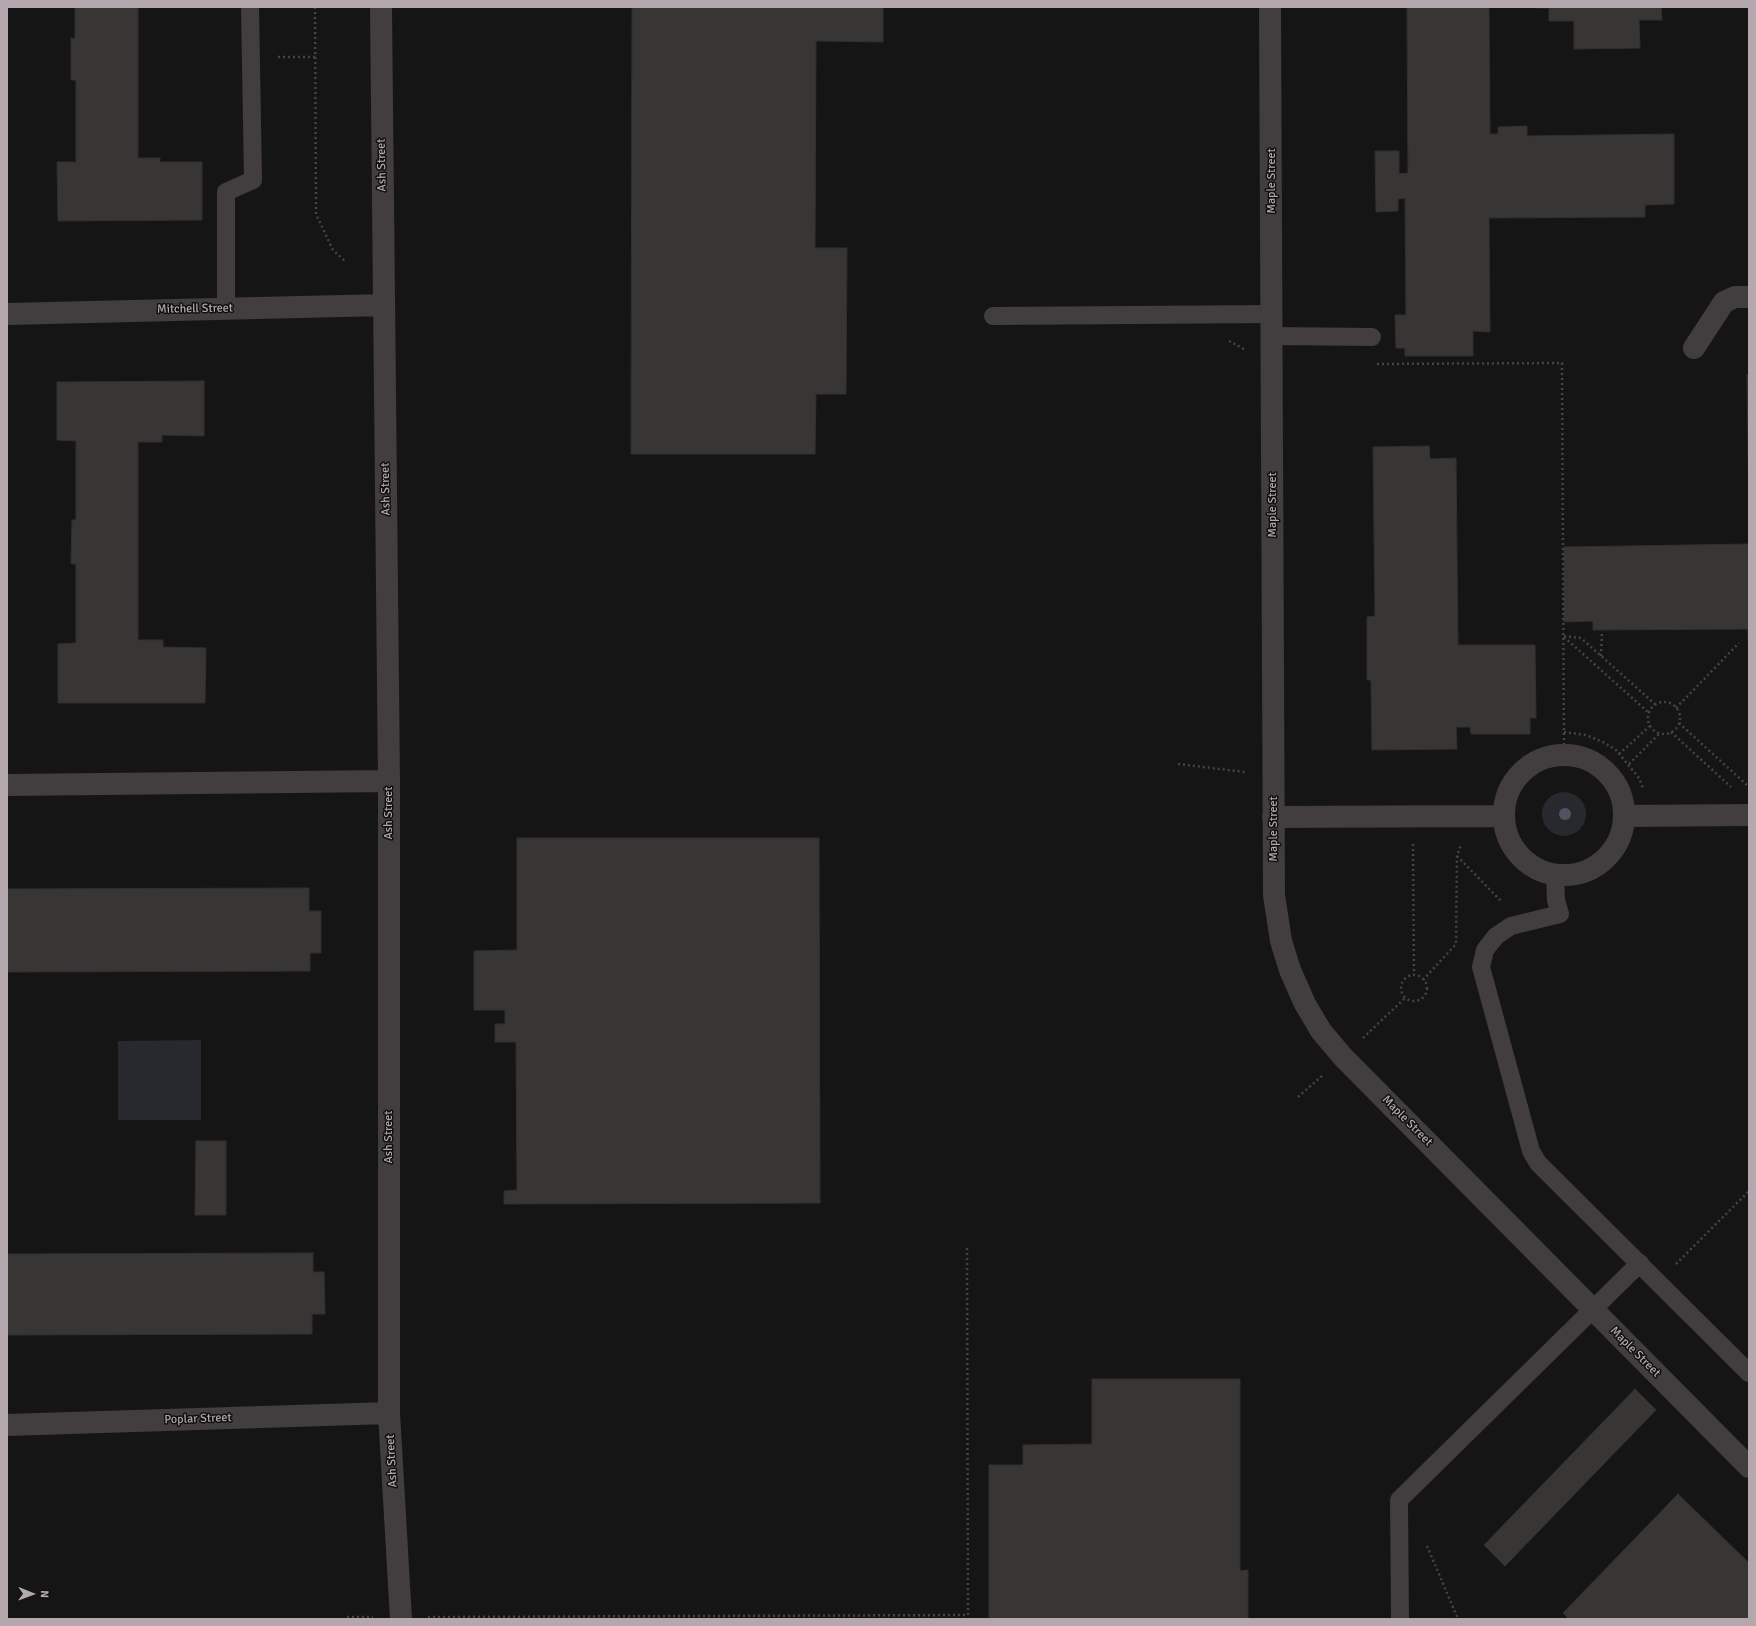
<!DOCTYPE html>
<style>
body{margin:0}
#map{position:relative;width:1756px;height:1626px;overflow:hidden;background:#161515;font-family:Signika,sans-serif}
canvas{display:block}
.frame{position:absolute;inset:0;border:8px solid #b4a8ae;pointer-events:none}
.north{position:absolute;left:12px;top:1574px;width:40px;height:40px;-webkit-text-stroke:3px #111010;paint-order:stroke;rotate:91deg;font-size:11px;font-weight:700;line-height:16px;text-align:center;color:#b4a8ae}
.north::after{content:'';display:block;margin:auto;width:14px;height:18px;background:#b4a8ae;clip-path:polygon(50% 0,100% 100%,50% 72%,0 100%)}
</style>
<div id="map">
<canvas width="1756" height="1626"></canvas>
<div class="frame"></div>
<div class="north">N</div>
</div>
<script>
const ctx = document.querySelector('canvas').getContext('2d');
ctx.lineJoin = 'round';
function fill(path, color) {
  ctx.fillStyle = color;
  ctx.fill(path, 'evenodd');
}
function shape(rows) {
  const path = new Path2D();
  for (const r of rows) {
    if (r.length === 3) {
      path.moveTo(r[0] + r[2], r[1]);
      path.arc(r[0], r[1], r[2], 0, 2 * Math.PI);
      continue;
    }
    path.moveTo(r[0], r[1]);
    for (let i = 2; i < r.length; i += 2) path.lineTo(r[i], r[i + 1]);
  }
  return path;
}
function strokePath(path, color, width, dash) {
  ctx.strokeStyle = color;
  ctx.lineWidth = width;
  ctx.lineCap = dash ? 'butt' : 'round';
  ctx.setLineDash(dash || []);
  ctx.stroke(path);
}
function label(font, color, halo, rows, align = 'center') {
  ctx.font = font + ' Signika,sans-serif';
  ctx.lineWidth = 3;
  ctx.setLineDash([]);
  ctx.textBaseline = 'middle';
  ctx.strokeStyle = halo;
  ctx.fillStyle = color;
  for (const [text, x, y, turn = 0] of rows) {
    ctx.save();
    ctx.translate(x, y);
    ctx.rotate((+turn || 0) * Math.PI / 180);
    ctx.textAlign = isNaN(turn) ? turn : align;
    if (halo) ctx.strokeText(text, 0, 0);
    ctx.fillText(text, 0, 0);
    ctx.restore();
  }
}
fill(shape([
 [1564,814,22],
 [201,1040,201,1120,118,1120,118,1041]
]), '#27292f');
const building = shape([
 [75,7,138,7,138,158,160,158,160,162,202,162,202,220,58,221,57,162,76,162,76,80,71,80,71,38,75,39,75,7],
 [632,7,883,7,883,42,816,41,815,248,847,248,846,394,816,394,815,454,631,454,632,7],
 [1407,7,1489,7,1490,134,1498,134,1498,127,1527,126,1527,136,1674,134,1674,204,1645,205,1645,217,1489,218,1490,332,1473,331,1473,356,1405,356,1405,348,1396,348,1395,315,1406,315,1405,198,1398,199,1398,211,1376,212,1375,151,1399,151,1399,174,1408,173,1407,7],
 [1537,7,1661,7,1662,20,1639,20,1640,48,1574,49,1574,21,1549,21,1549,8,1537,8,1537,7],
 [1747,375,1749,375,1749,512,1747,375],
 [204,381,204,436,162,435,162,442,138,442,138,640,163,640,163,647,206,648,205,703,58,703,58,644,76,643,76,564,71,564,72,520,76,520,76,441,57,440,57,382,204,381],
 [1429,446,1430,459,1456,458,1458,645,1535,645,1536,718,1530,718,1530,734,1471,734,1470,727,1456,727,1457,749,1372,750,1371,680,1367,680,1367,617,1375,616,1373,447,1429,446],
 [1749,544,1749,678,1748,629,1593,630,1593,621,1564,622,1564,547,1749,544],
 [517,838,819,838,820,1203,504,1204,504,1191,517,1190,516,1042,495,1042,495,1024,505,1024,505,1010,474,1010,474,951,517,950,517,838],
 [309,888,309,911,321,911,321,953,310,953,310,971,7,972,7,889,309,888],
 [196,1141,226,1141,226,1215,195,1215,196,1141],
 [313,1253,313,1272,324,1272,325,1314,312,1314,312,1334,7,1335,7,1254,313,1253],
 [1092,1379,1240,1379,1240,1571,1248,1570,1248,1619,989,1619,989,1465,1023,1465,1023,1445,1092,1444,1092,1379],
 [1635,1389,1656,1410,1505,1566,1484,1545,1635,1389],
 [1678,1494,1749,1563,1749,1619,1569,1619,1563,1613,1678,1494]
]);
fill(building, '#383535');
strokePath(building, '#322f2f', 1);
strokePath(shape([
 [315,7,316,214,333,250,346,262],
 [278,57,315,57],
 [1229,341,1244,349],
 [1377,364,1562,363,1564,754],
 [1564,636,1581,638,1656,705],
 [1564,637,1649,713],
 [1601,656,1602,631],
 [1664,718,16],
 [1676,708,1739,643],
 [1679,723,1748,786],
 [1564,732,1586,735,1603,742,1616,750,1639,778,1643,788],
 [1671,732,1731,787],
 [1619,754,1650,726],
 [1178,764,1245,772],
 [1629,764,1659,734],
 [1413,844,1414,975],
 [1457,856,1501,901],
 [1414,988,13],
 [1423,980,1456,944,1457,856,1461,845],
 [1363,1038,1405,998],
 [1298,1097,1322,1076],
 [967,1248,968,1619],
 [1676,1264,1749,1191],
 [1427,1546,1458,1619],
 [347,1617,373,1617],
 [428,1617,968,1615]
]), '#484246', 2.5, [2, 3]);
strokePath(shape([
 [226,309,226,192,253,180,250,7],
 [993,316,1272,314],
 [1273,336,1372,337],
 [1555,875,1556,900,1560,914,1511,926,1496,936,1485,950,1481,967,1531,1151,1538,1163,1749,1373],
 [1400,1619,1399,1500,1640,1263]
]), '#423d3f', 18);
strokePath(shape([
 [381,7,389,781,389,1413,401,1619],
 [1270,7,1274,895,1281,941,1290,970,1305,1004,1321,1031,1343,1057,1749,1467],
 [7,314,384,305],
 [1694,348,1724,302,1735,297,1749,297],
 [1564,815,60],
 [7,785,389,781],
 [1624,816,1749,815],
 [1273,817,1502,816],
 [7,1425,389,1413]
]), '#423d3f', 22);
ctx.fillStyle = '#515360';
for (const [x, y] of [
 [1565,814]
]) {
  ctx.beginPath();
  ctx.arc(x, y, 6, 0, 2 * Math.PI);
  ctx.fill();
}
label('12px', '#b4a8ae', '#111010', [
 ["Ash Street",382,165,-91],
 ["Maple Street",1272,181,-90],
 ["Mitchell Street",195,309,-1],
 ["Ash Street",386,489,-91],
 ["Maple Street",1273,505,-90],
 ["Ash Street",389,813,-90],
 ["Maple Street",1274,829,-90],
 ["Maple Street",1407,1121,45],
 ["Ash Street",389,1137,-90],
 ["Maple Street",1635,1352,45],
 ["Poplar Street",198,1419,-2],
 ["Ash Street",392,1461,-93]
]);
</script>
